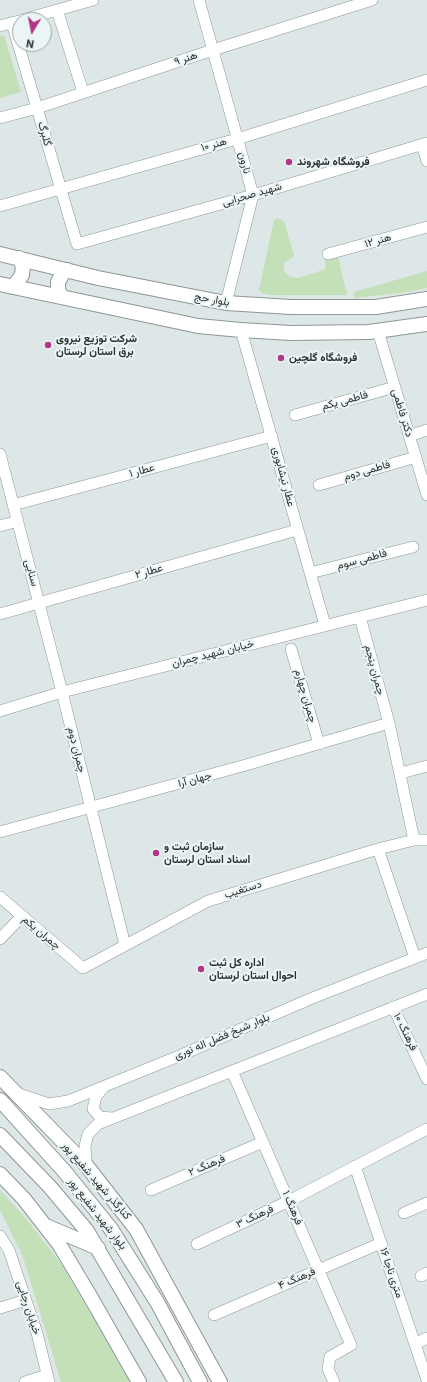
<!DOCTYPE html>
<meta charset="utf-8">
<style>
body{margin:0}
#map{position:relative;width:427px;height:1382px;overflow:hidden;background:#dee7e7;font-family:Roboto,sans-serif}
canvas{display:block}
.north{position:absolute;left:12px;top:12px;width:40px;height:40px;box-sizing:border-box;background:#ecf5f5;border:1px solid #9fa6a6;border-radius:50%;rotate:190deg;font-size:11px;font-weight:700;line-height:16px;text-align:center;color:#2c3030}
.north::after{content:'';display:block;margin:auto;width:14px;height:18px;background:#b03688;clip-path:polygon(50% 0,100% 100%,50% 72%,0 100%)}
</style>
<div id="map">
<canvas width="427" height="1382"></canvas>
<div class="north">N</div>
</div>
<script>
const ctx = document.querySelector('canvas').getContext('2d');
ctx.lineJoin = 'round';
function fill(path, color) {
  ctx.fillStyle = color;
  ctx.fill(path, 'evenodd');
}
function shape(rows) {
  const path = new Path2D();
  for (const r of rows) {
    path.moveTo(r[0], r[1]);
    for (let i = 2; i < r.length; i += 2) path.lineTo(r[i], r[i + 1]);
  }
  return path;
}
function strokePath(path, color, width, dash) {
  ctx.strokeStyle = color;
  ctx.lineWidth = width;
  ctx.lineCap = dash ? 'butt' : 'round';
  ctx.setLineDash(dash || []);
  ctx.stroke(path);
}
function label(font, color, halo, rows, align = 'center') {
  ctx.font = font + ' Roboto,Vazirmatn,sans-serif';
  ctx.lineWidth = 4;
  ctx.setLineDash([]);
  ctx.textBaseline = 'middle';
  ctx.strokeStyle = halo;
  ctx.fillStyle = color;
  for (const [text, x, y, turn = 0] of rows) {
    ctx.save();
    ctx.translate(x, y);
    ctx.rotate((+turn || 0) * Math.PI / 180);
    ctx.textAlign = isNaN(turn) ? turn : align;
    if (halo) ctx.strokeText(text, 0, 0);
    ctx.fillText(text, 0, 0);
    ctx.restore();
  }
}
fill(shape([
 [4,35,21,92,0,98,0,36],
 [277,218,284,221,294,256,284,263,284,272,291,277,298,278,326,269,325,259,338,257,347,295,269,295,262,293,259,290,274,220],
 [427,271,427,288,402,293,354,298,354,292],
 [0,1190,28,1221,62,1265,131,1382,61,1382,23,1257,0,1210]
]), '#c3e0b8');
const minor = shape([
 [199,0,253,195,226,303],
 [57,10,83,92],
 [22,20,93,0],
 [12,23,77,244,253,195,427,143],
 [0,26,19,21],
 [0,118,37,108,213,50,372,0],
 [422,144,427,161],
 [0,206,237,139,427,80],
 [328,254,427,227],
 [241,330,325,625],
 [378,331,427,495],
 [295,415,395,387],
 [409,436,427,430],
 [0,454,62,692,125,945],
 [319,485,416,457],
 [13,505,272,436],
 [0,526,18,521],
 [310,573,413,547],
 [0,614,297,530],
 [360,617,389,723,414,840],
 [291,649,319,744],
 [0,711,62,692,427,600],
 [401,773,427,766],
 [0,832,246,765,389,723],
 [378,849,415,958],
 [0,897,83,968,208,901,378,849,414,840,427,840],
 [0,939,22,916],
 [393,1007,427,1079],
 [232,1071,351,1345,330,1357,328,1369,334,1382],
 [104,1087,96,1096,93,1109,100,1117,112,1118],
 [19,1094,49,1104,68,1101,179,1056,310,999,427,953],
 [86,1165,85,1146,88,1134,98,1124,427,994],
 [355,1166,427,1380],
 [151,1190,263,1142],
 [404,1213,427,1203],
 [0,1236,9,1250,22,1289,37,1333,49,1382],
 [197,1244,289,1201,427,1129],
 [421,1276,427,1273],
 [0,1308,26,1300],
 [214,1315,381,1243],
 [415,1344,427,1338],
 [25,1382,47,1375]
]);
const major = shape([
 [0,254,98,278,226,303,291,307,376,307,427,299],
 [0,284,198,326,241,330,291,333,369,332,427,324],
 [13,287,22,275,23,266,19,258],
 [62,297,58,290,58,282,63,273,67,270],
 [0,1077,86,1165,136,1229,220,1382],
 [0,1100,65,1172,111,1229,157,1302,200,1382],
 [0,1135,50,1187,87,1231,176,1382],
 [0,1174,24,1199,59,1244,90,1296,139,1382],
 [46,1226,98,1248]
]);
strokePath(minor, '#8e9696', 12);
strokePath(major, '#8e9696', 16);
strokePath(minor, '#fff', 11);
strokePath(major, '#fff', 14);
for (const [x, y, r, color] of [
 [289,162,4,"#b03688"],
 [48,345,4,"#b03688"],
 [281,358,4,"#b03688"],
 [156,853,4,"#b03688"],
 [201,969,4,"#b03688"]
]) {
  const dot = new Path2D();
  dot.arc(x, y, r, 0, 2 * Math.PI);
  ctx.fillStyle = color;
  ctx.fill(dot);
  strokePath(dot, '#ecf5f5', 1.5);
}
label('11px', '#2c3030', '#ecf5f5', [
 ["هنر ۹",186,59,-18],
 ["گلبرگ",44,134,74],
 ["هنر ۱۰",214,145,-16],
 ["نارون",244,163,75],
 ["شهید صحرایی",252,195,-16],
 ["هنر ۱۲",378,241,-16],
 ["بلوار حج",212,300,10],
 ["فاطمی یکم",345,401,-15],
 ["دکتر فاطمی",402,413,73],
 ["عطار ۱",142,471,-15],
 ["فاطمی دوم",367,471,-16],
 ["عطار نیشابوری",283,477,75],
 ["فاطمی سوم",362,560,-15],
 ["عطار ۲",149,572,-16],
 ["سنایی",31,573,75],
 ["خیابان شهید چمران",213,654,-14],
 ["چمران پنجم",374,670,75],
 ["چمران چهارم",305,696,74],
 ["چمران دوم",76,750,76],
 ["جهان آرا",195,780,-15],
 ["دستغیب",243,890,-17],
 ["چمران یکم",41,933,40],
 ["فرهنگ ۱۰",405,1032,64],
 ["بلوار شیخ فضل اله نوری",222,1037,-23],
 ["فرهنگ ۲",207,1166,-23],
 ["کنارگذر شهید شفیع پور",96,1181,49],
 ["فرهنگ ۱",292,1208,67],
 ["بلوار شهید شفیع پور",97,1214,52],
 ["فرهنگ ۳",255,1217,-25],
 ["۱۶ متری ناجا",391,1273,71],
 ["فرهنگ ۴",297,1279,-23],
 ["خیابان رجایی",28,1308,72]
]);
label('bold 11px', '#2c3030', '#ecf5f5', [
 ["فروشگاه شهروند",297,162],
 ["شرکت توزیع نیروی",56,339],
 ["برق استان لرستان",56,352],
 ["فروشگاه گلچین",289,358],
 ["سازمان ثبت و",164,847],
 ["اسناد استان لرستان",164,860],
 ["اداره کل ثبت",209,963],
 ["احوال استان لرستان",209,976]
], 'left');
</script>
